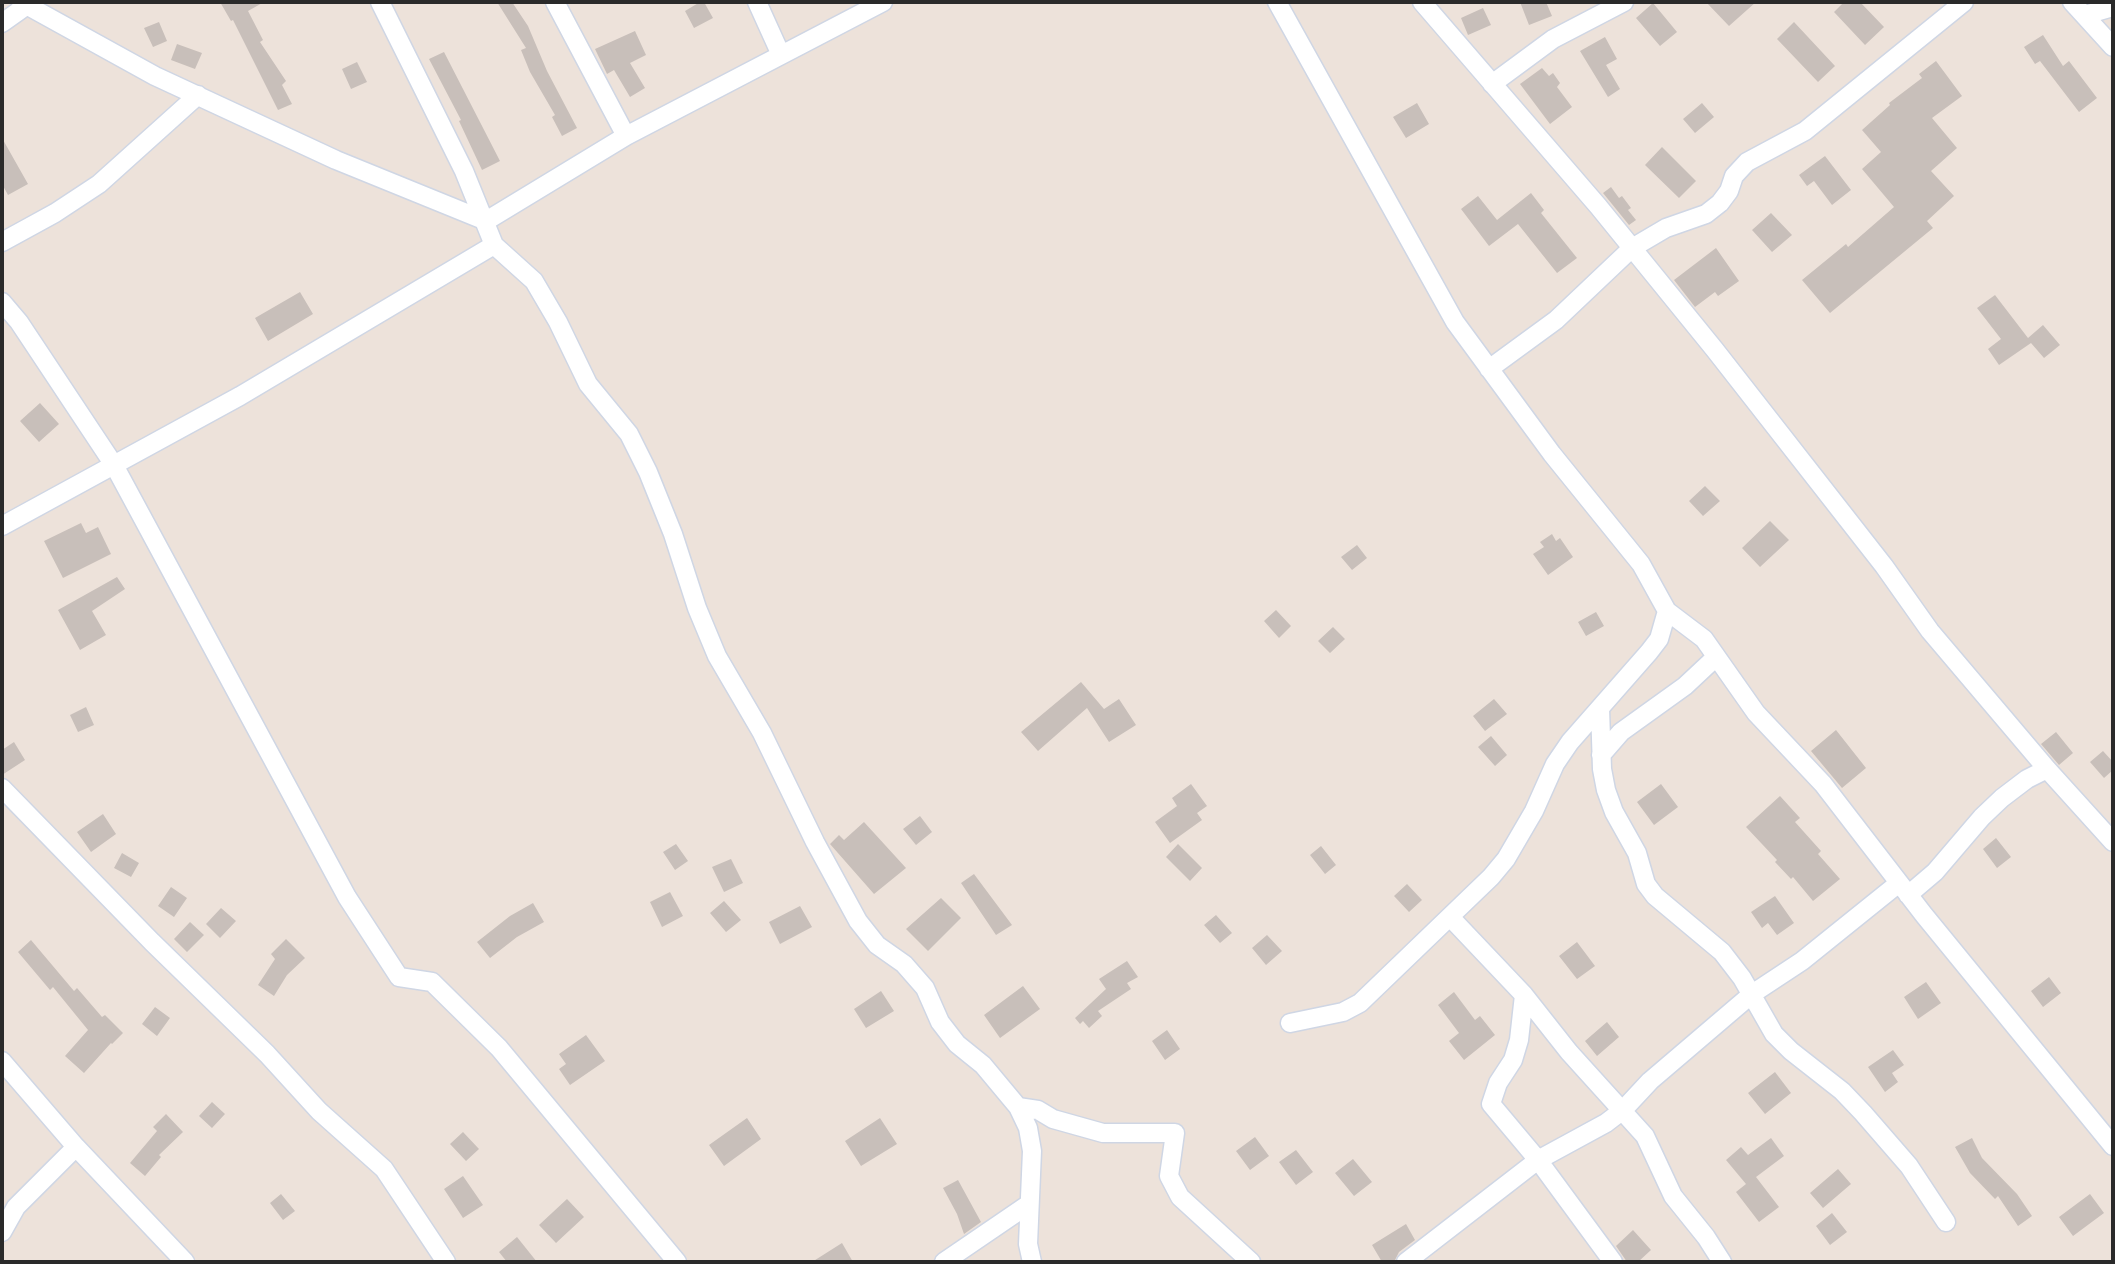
<!DOCTYPE html>
<style>
body{margin:0}
#map{position:relative;width:2115px;height:1264px;overflow:hidden;background:#ede2da;font-family:Quicksand,sans-serif}
canvas{display:block}
.frame{position:absolute;inset:0;border:4px solid #2a2a2a;pointer-events:none}
</style>
<div id="map">
<canvas width="2115" height="1264"></canvas>
<div class="frame"></div>
</div>
<script>
const ctx = document.querySelector('canvas').getContext('2d');
ctx.lineJoin = 'round';
function fill(path, color) {
  ctx.fillStyle = color;
  ctx.fill(path, 'evenodd');
}
function shape(rows) {
  const path = new Path2D();
  for (const r of rows) {
    path.moveTo(r[0], r[1]);
    for (let i = 2; i < r.length; i += 2) path.lineTo(r[i], r[i + 1]);
  }
  return path;
}
function strokePath(path, color, width, dash) {
  ctx.strokeStyle = color;
  ctx.lineWidth = width;
  ctx.lineCap = dash ? 'butt' : 'round';
  ctx.setLineDash(dash || []);
  ctx.stroke(path);
}
fill(shape([
 [220,2,264,2,248,11,263,40,260,42,286,81,282,85,292,104,278,110,233,20,231,21],
 [497,2,512,2,528,26,547,71,577,128,562,136,552,117,555,115,530,72,521,50,526,48],
 [700,2,704,2,713,18,694,28,685,11],
 [1520,2,1546,2,1552,16,1529,25],
 [1706,2,1756,2,1729,26],
 [1844,2,1860,2,1884,27,1865,45,1834,12],
 [1653,3,1677,32,1660,46,1636,18],
 [1483,8,1491,25,1468,35,1461,18],
 [159,22,167,41,153,47,144,28],
 [1794,22,1835,66,1818,82,1777,39],
 [635,31,646,55,630,63,645,88,630,97,614,70,607,74,595,49],
 [2043,35,2063,66,2069,61,2097,98,2079,112,2040,61,2035,64,2024,47],
 [1605,37,1617,59,1606,65,1620,89,1608,97,1580,51],
 [177,44,202,53,195,69,171,60],
 [444,52,500,161,482,170,459,121,461,120,429,59],
 [1936,61,1962,96,1932,118,1957,148,1931,171,1954,196,1927,221,1933,228,1830,313,1802,280,1846,244,1848,247,1894,207,1862,169,1881,152,1862,130,1890,105,1889,103,1922,78,1919,74],
 [357,62,367,82,351,89,342,69],
 [1542,68,1549,76,1553,73,1560,83,1557,87,1572,107,1550,124,1520,84],
 [1417,103,1429,124,1406,138,1393,117],
 [1702,103,1714,117,1695,133,1683,119],
 [2,138,28,184,8,195,2,184],
 [1662,147,1696,181,1679,198,1645,165],
 [1825,156,1851,190,1832,205,1814,181,1807,186,1799,175],
 [1611,187,1619,198,1622,196,1631,208,1628,210,1636,220,1629,225,1603,193],
 [1531,193,1544,210,1541,213,1577,258,1557,273,1518,224,1489,246,1461,209,1478,196,1497,220],
 [1771,213,1792,235,1772,252,1752,230],
 [1716,248,1739,281,1718,296,1715,292,1695,307,1674,280],
 [300,292,313,314,268,341,255,318],
 [1995,295,2028,338,2043,325,2060,345,2044,358,2031,343,1999,365,1988,349,2001,339,1977,308],
 [40,403,59,424,39,442,20,421],
 [1705,486,1720,501,1703,516,1689,501],
 [1770,521,1789,540,1760,567,1742,548],
 [81,523,86,533,98,527,111,554,63,578,44,541],
 [1552,534,1556,541,1560,538,1573,557,1548,575,1533,554,1544,547,1540,542],
 [1357,545,1367,558,1352,570,1341,557],
 [117,577,125,589,92,611,106,635,80,650,58,610],
 [1276,610,1291,626,1279,638,1264,621],
 [1596,612,1604,626,1586,636,1578,622],
 [1333,627,1345,639,1330,653,1318,641],
 [1081,682,1104,709,1119,699,1136,725,1109,742,1087,708,1038,751,1021,732],
 [1494,699,1507,714,1485,731,1473,716],
 [86,707,94,725,78,732,70,715],
 [1836,730,1866,768,1842,788,1811,751],
 [2056,732,2073,753,2059,765,2041,744],
 [1491,736,1507,755,1495,766,1478,747],
 [14,742,25,760,2,775,2,750],
 [2103,751,2113,762,2113,770,2104,778,2090,762],
 [1191,784,1207,806,1197,813,1202,820,1170,843,1155,822,1177,806,1172,798],
 [1661,784,1678,807,1654,825,1637,802],
 [1780,796,1800,818,1795,822,1821,851,1818,854,1840,879,1813,901,1793,877,1791,879,1775,862,1777,860,1746,827],
 [103,814,116,834,91,852,77,832],
 [920,816,932,832,916,845,903,829],
 [864,822,906,868,874,894,830,844,839,835,844,840],
 [1996,838,2011,857,1997,868,1983,849],
 [676,844,688,861,675,870,663,852],
 [1178,844,1202,868,1190,881,1166,857],
 [1321,846,1336,865,1325,874,1310,855],
 [122,853,139,863,131,877,114,868],
 [731,859,743,883,724,892,712,867],
 [974,874,1012,925,996,935,961,883],
 [1407,884,1422,900,1409,912,1394,896],
 [171,887,187,898,174,917,158,906],
 [670,892,683,916,662,927,650,902],
 [1775,896,1794,923,1777,935,1768,923,1762,928,1751,912],
 [941,898,961,918,928,951,906,929],
 [724,901,741,920,726,932,710,913],
 [533,903,544,922,517,937,490,958,477,942,510,916],
 [800,906,812,927,780,944,769,922],
 [221,908,236,921,220,938,206,924],
 [1216,915,1232,933,1220,943,1204,925],
 [190,922,204,935,187,952,174,939],
 [1267,935,1282,951,1266,965,1252,948],
 [286,939,305,958,287,975,274,996,258,985,275,959,271,954],
 [31,940,74,991,77,988,102,1017,105,1015,123,1033,112,1044,111,1043,84,1073,65,1056,88,1030,53,987,50,990,18,952],
 [1577,942,1595,966,1577,979,1559,956],
 [1127,961,1138,977,1127,983,1131,989,1098,1011,1102,1016,1089,1028,1083,1021,1080,1024,1075,1018,1106,989,1099,979],
 [2049,977,2061,993,2043,1007,2031,991],
 [1926,982,1941,1003,1918,1019,1904,997],
 [1023,986,1040,1009,1000,1038,984,1015],
 [881,991,894,1011,866,1028,854,1009],
 [1454,992,1475,1020,1480,1016,1495,1035,1464,1060,1449,1041,1459,1033,1438,1005],
 [155,1007,170,1018,157,1036,142,1024],
 [1607,1022,1619,1037,1597,1056,1585,1041],
 [1167,1030,1180,1049,1165,1060,1152,1041],
 [586,1035,605,1061,570,1085,559,1069,566,1064,559,1054],
 [1893,1050,1904,1065,1892,1073,1898,1082,1885,1092,1868,1067],
 [1775,1072,1791,1093,1765,1114,1748,1093],
 [212,1102,225,1114,212,1128,199,1116],
 [166,1114,183,1132,159,1155,161,1157,145,1176,130,1163,157,1131,153,1127],
 [747,1118,761,1139,724,1166,709,1145],
 [880,1118,897,1144,861,1166,845,1141],
 [463,1132,479,1149,466,1161,450,1144],
 [1255,1137,1269,1156,1250,1170,1236,1151],
 [1771,1138,1784,1156,1756,1177,1779,1207,1759,1222,1736,1192,1746,1184,1726,1160,1741,1147,1748,1155],
 [1972,1138,1982,1158,2017,1194,2032,1216,2018,1226,1998,1196,1995,1199,1970,1173,1955,1147],
 [1296,1150,1313,1172,1296,1185,1279,1162],
 [1353,1159,1372,1182,1354,1196,1335,1173],
 [1838,1169,1851,1184,1823,1208,1810,1193],
 [463,1176,483,1205,463,1218,444,1189],
 [958,1180,981,1222,964,1234,957,1214,943,1188],
 [281,1194,295,1211,283,1220,270,1203],
 [2090,1194,2104,1213,2073,1236,2059,1217],
 [567,1199,584,1217,556,1243,539,1225],
 [1832,1213,1847,1232,1830,1245,1816,1226],
 [1406,1224,1415,1240,1399,1252,1395,1260,1382,1262,1372,1245],
 [1633,1230,1651,1250,1638,1262,1627,1262,1616,1246],
 [517,1237,537,1262,507,1262,499,1252],
 [842,1243,853,1262,812,1262]
]), '#c8bfba');
const street = shape([
 [21,2,155,76,336,160,486,221,626,136,883,2],
 [555,2,626,136],
 [757,2,781,55],
 [1277,2,1455,322,1552,454,1641,564,1667,611,1704,639,1756,713,1823,784,1924,915,2113,1146],
 [1422,2,1598,206,1715,350,1884,566,1930,631,2047,769,2113,842],
 [2072,2,2113,47],
 [2085,15,2113,7],
 [2,23,26,6],
 [1492,84,1553,39,1624,2],
 [2,242,55,213,99,184,198,95],
 [494,245,534,281,558,322,588,384,629,434,648,472,673,534,697,608,717,656,762,733,815,842,858,921,877,945,904,964,925,988,940,1022,957,1044,983,1065,1018,1107,1028,1128,1032,1151,1028,1244,1032,1262],
 [2,302,19,322,114,465,347,897,399,977,432,982,499,1048,677,1262],
 [1489,369,1556,320,1632,248,1666,228,1706,214,1720,203,1729,191,1734,176,1747,162,1805,131,1964,2],
 [2,526,240,396,494,245,464,171,380,2],
 [1600,708,1602,769,1606,790,1614,812,1637,853,1646,884,1655,896,1722,952,1742,978,1774,1034,1791,1051,1842,1091,1863,1113,1909,1166,1946,1222],
 [1601,755,1621,732,1685,686,1716,657],
 [2,788,152,942,267,1054,319,1111,384,1169,446,1262],
 [1908,895,1935,872,1982,817,2002,798,2027,779,2047,769],
 [1451,918,1524,995,1569,1052,1645,1136,1673,1196,1706,1237,1722,1262],
 [1524,995,1519,1040,1513,1060,1498,1083,1491,1104,1538,1160,1613,1262],
 [1290,1023,1343,1012,1360,1003,1491,877,1506,859,1534,811,1555,764,1570,742,1649,652,1659,639,1667,611],
 [2,1061,76,1147,185,1262],
 [1018,1107,1038,1110,1053,1119,1103,1133,1175,1133,1169,1176,1180,1197,1251,1262],
 [2,1232,16,1207,76,1147],
 [944,1262,1029,1204],
 [1406,1262,1538,1160,1606,1123,1623,1110,1650,1081,1752,994,1802,961,1899,883]
]);
strokePath(street, '#cfd6e4', 21);
strokePath(street, '#fff', 18);
</script>
